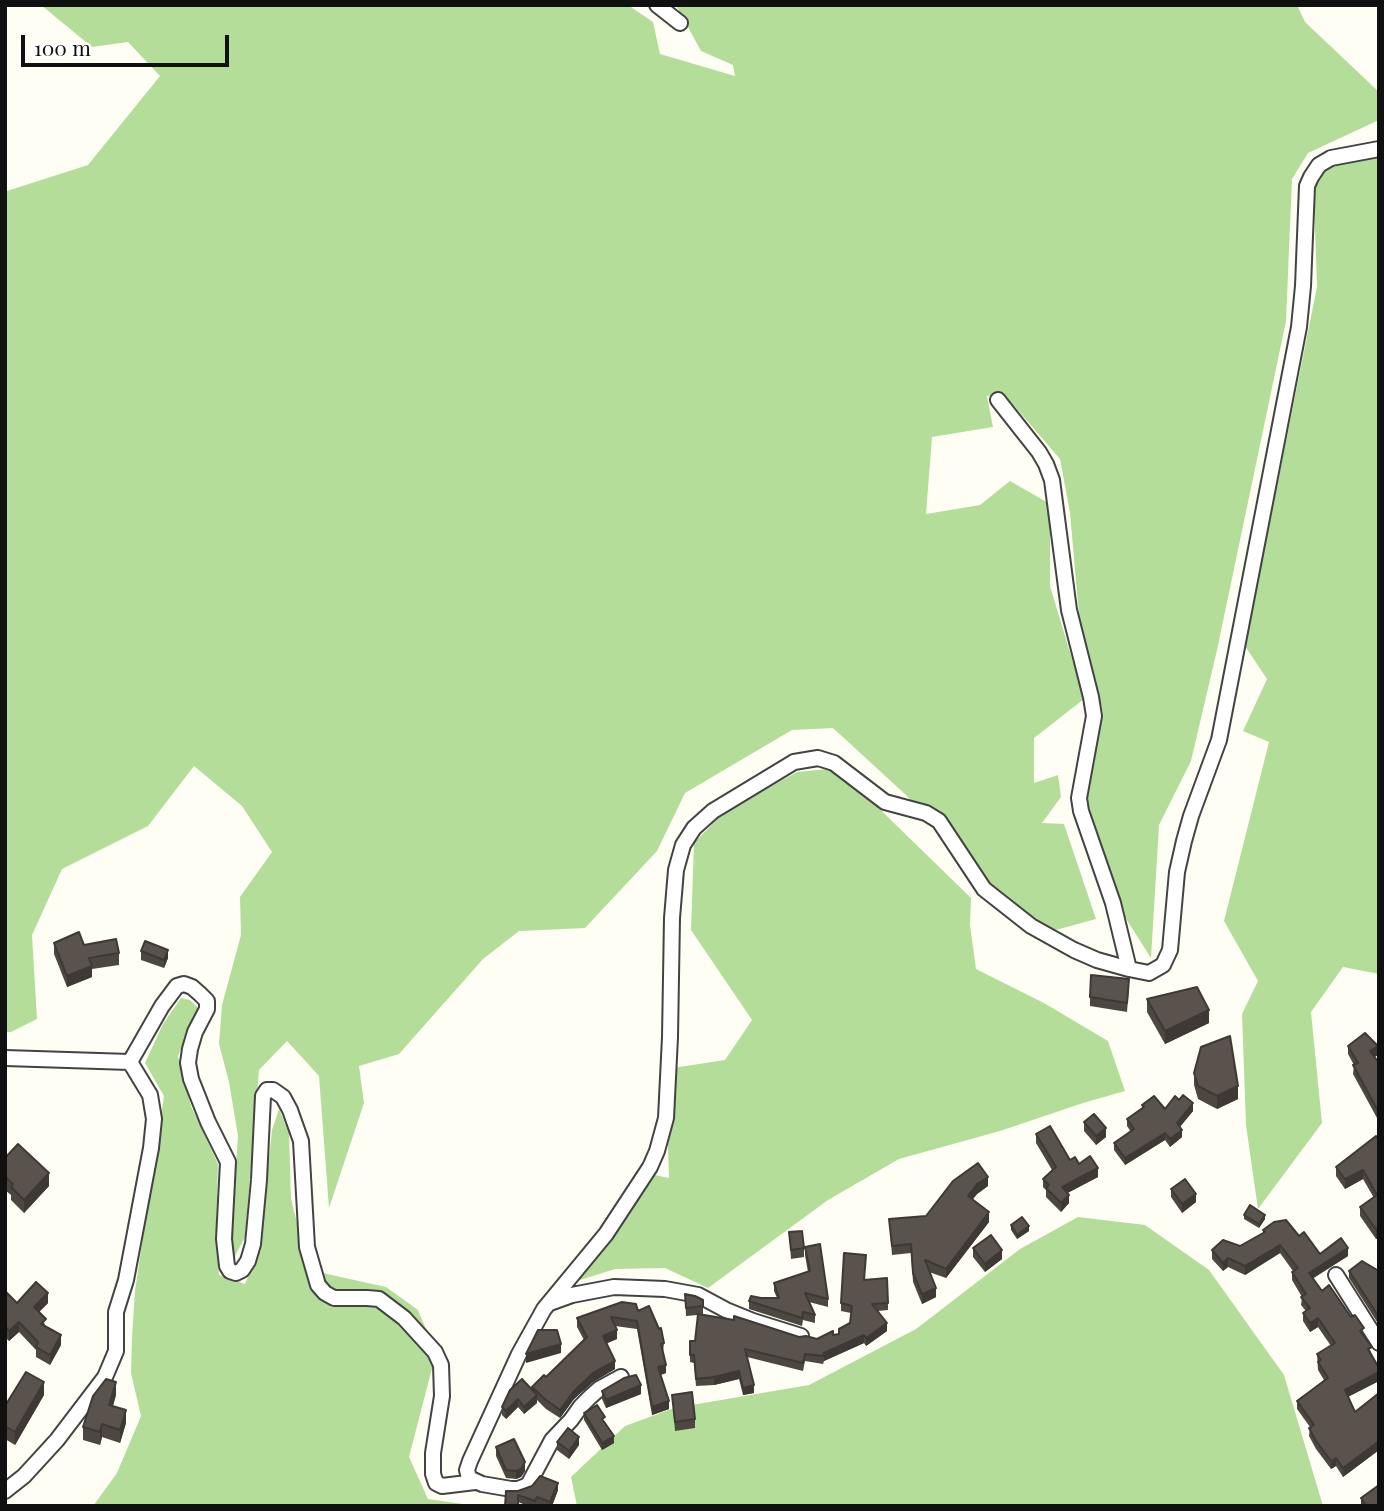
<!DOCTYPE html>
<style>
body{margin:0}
#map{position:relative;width:1384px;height:1511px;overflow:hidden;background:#fffef4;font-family:"Playfair Display",serif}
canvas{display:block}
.frame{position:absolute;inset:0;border:7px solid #101010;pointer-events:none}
.scale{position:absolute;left:21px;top:35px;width:208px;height:32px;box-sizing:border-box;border:4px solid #101010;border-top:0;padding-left:9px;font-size:21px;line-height:24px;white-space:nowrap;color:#101010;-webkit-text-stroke:5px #fff;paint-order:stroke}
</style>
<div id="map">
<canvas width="1384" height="1511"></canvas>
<div class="frame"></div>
<div class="scale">100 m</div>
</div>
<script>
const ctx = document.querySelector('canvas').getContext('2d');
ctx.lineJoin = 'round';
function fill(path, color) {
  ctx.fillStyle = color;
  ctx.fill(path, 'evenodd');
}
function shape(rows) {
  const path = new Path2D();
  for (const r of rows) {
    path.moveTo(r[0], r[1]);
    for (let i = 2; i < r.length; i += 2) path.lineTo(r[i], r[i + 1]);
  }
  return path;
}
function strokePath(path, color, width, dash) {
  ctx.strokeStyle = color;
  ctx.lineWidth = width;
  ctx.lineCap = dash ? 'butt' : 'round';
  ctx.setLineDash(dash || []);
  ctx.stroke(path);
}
fill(shape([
 [41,5,628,5,653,22,660,54,735,76,733,65,701,51,676,5,1297,5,1305,22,1379,92,1379,120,1308,153,1292,179,1286,321,1217,650,1191,761,1159,825,1151,958,1118,906,1077,798,1103,713,1079,615,1070,513,1060,459,1004,394,987,396,993,427,932,437,926,514,980,505,1010,481,1050,504,1050,586,1084,699,1034,738,1034,783,1058,775,1061,797,1042,823,1064,824,1096,919,1052,931,1004,903,906,795,833,728,792,730,685,793,657,851,585,928,519,931,483,959,399,1054,359,1066,364,1103,329,1208,319,1076,287,1041,259,1070,245,1237,234,1258,231,1236,238,1136,229,1082,219,1044,222,1005,241,935,240,897,272,852,242,806,194,766,148,826,62,869,32,935,37,1019,11,1032,5,1032,5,189,7,191,88,165,160,76,128,42,92,47],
 [1379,157,1379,974,1343,967,1311,1012,1322,1123,1258,1209,1246,1125,1242,1014,1258,981,1224,921,1269,742,1243,731,1267,679,1245,646,1317,287,1314,197,1317,173,1330,163],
 [827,769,857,787,971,898,970,925,976,969,1044,1003,1108,1041,1125,1091,1083,1103,1000,1131,899,1159,828,1200,708,1288,665,1268,615,1269,561,1286,640,1172,669,1178,668,1147,673,1068,725,1060,752,1020,691,930,694,843,724,812,797,772],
 [181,998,190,1000,198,1008,178,1056,191,1106,218,1164,216,1232,219,1275,245,1284,260,1247,272,1130,279,1109,289,1133,291,1199,309,1270,386,1287,418,1310,436,1353,409,1457,428,1499,477,1506,93,1506,117,1473,141,1416,131,1373,132,1338,135,1291,164,1096,145,1063,163,1024],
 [1078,1217,1145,1225,1209,1270,1284,1375,1323,1506,577,1506,571,1477,625,1426,674,1408,809,1385,916,1329,1020,1249]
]), '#b4dd9a');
const minor = shape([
 [657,5,680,23],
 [998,400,1039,452,1046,464,1052,480,1069,610,1091,697,1094,716,1079,798,1081,811,1113,903,1129,969],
 [5,1058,130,1062,150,1095,154,1119,151,1148,126,1280,116,1312,116,1351,105,1377,57,1440,24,1476,5,1491],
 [130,1062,162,1006,177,986,184,984,192,987,200,994,207,1001,207,1009,195,1032,190,1049,188,1063,191,1079,208,1122,228,1162,224,1239,227,1266,230,1271,236,1273,242,1270,248,1261,253,1244,259,1180,263,1096,267,1090,273,1090,283,1097,290,1110,301,1141,307,1247,318,1285,325,1293,334,1298,367,1298,379,1299,404,1318,435,1352,441,1365,442,1396,433,1453,433,1474,436,1483,442,1486,475,1482],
 [1336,1275,1379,1343],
 [550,1303,572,1295,614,1287,665,1289,698,1295,726,1310,753,1321,801,1336],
 [621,1377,599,1389,590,1397,581,1406,571,1420,552,1440,528,1485,518,1489,511,1489,482,1484,469,1478,467,1470,470,1461,519,1354,544,1309,606,1234,650,1167,657,1151,666,1118,670,1037,672,918,676,870,683,845,694,828,713,811,794,762,818,758,834,763,885,802,926,813,939,821,984,889,1031,926,1074,950,1097,960,1129,969,1149,973,1163,965,1170,950,1177,872,1184,841,1191,816,1219,740,1299,327,1303,286,1307,186,1311,177,1319,165,1331,158,1379,149]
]);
strokePath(minor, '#434343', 18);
strokePath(minor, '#fff', 14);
fill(shape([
 [54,943,84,945,119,953,119,965,92,969,92,977,67,987,54,954],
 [141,951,168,958,164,968,141,960],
 [1129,988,1127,1012,1090,1006,1090,997],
 [1147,999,1209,1023,1165,1044,1147,1012],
 [1348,1046,1378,1055,1374,1057,1379,1063,1379,1117,1377,1118,1353,1074,1354,1065,1348,1054],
 [1194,1073,1238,1099,1217,1109,1198,1099,1194,1085],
 [1142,1105,1165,1109,1193,1111,1180,1127,1182,1137,1170,1147,1165,1140,1125,1165,1114,1150,1114,1143,1131,1132,1127,1126,1127,1119,1142,1108],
 [1084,1122,1106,1137,1096,1145,1084,1131],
 [1036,1134,1070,1160,1098,1177,1067,1193,1069,1203,1061,1212,1046,1197,1046,1190,1043,1187,1043,1179,1052,1170,1036,1143],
 [1379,1141,1379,1237,1376,1239,1360,1216,1360,1207,1374,1198,1363,1179,1345,1189,1336,1176,1336,1167],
 [5,1158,49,1186,24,1213,11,1200,11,1195,5,1190],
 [988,1186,977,1194,973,1199,989,1222,946,1278,929,1272,936,1297,922,1304,913,1282,911,1253,892,1255,889,1219,926,1216],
 [1171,1189,1196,1202,1182,1213,1171,1197],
 [1244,1215,1265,1219,1259,1228,1244,1219],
 [1011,1225,1029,1231,1017,1239,1011,1230],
 [1263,1230,1299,1236,1320,1254,1348,1256,1313,1278,1322,1291,1364,1335,1372,1355,1379,1381,1348,1397,1355,1412,1379,1393,1379,1450,1343,1477,1336,1466,1331,1469,1316,1449,1309,1436,1310,1427,1297,1409,1297,1401,1324,1380,1318,1370,1317,1354,1331,1346,1318,1327,1310,1332,1303,1321,1303,1313,1306,1311,1301,1305,1302,1297,1292,1280,1292,1272,1293,1271,1280,1253,1245,1275,1228,1267,1223,1271,1212,1259,1212,1250,1240,1246,1263,1233],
 [789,1232,804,1248,804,1257,791,1259],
 [805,1247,828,1299,828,1307,809,1302,815,1315,815,1323,803,1320,802,1326,749,1309,749,1301,761,1298,777,1298,774,1291,774,1283,808,1272,805,1255],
 [973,1248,1002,1259,985,1272,973,1257],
 [1349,1271,1379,1271,1379,1325,1349,1278],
 [865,1280,888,1303,888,1310,878,1311,887,1331,866,1346,864,1343,824,1361,823,1364,805,1361,803,1371,747,1357,754,1393,743,1395,739,1379,714,1385,696,1386,694,1363,690,1362,690,1355,695,1341,698,1315,686,1316,685,1294,703,1300,703,1315,799,1337,817,1339,833,1335,839,1334,850,1323,851,1313,841,1311,841,1303],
 [5,1291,17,1303,48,1303,39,1312,46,1327,61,1345,50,1365,36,1357,36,1350,19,1332,9,1341,6,1338],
 [638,1311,664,1343,663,1352,666,1373,661,1375,669,1409,652,1415,637,1329,615,1326,617,1339,607,1343,615,1369,593,1382,574,1399,560,1418,546,1409,537,1400,537,1403,524,1414,518,1407,506,1419,502,1415,502,1407,532,1390,532,1387,546,1377,584,1340,577,1327,577,1318],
 [602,1391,641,1394,606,1408,602,1399],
 [44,1395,15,1445,5,1439,5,1406],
 [116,1395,113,1406,126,1423,120,1443,102,1437,100,1445,83,1440,83,1427],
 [672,1395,695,1419,695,1428,675,1431],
 [584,1413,605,1422,614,1443,602,1450,584,1420],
 [557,1442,579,1445,569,1459,557,1450],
 [496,1447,525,1471,521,1477,516,1479,506,1478,496,1456],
 [558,1490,552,1506,541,1506,537,1504,536,1506,528,1506,518,1502,506,1491],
 [1361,1498,1379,1506,1361,1506]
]), '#4d4741');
fill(shape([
 [168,950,168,958,164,968,164,960],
 [92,966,92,977,67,987,67,976],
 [1209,1010,1209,1023,1165,1044,1165,1031],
 [1378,1046,1378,1055,1370,1060,1370,1051],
 [1238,1086,1238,1099,1217,1109,1217,1096],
 [1193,1103,1193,1111,1177,1130,1177,1123],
 [1106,1128,1106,1137,1096,1145,1096,1136],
 [1182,1130,1182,1137,1170,1147,1170,1139],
 [1165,1133,1165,1140,1125,1165,1125,1158],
 [1098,1168,1098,1177,1062,1196,1062,1187],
 [1363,1170,1363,1179,1345,1189,1345,1179],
 [49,1173,49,1186,24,1213,24,1200],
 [988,1177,988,1186,977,1194,968,1205,968,1196,977,1184],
 [1196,1194,1196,1202,1182,1213,1182,1204],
 [1069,1195,1069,1203,1061,1212,1061,1203],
 [989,1212,989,1222,946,1278,946,1269],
 [1265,1215,1265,1219,1259,1228,1259,1224],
 [1029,1226,1029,1231,1017,1239,1017,1235],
 [1379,1227,1379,1237,1376,1239,1376,1229],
 [1280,1245,1280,1253,1245,1275,1245,1266],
 [1348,1248,1348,1256,1309,1281,1309,1273],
 [1002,1250,1002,1259,985,1272,985,1264],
 [1228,1258,1228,1267,1223,1271,1223,1263],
 [936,1288,936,1297,922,1304,922,1294],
 [48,1293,48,1303,34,1317,34,1307],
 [1318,1318,1318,1327,1310,1332,1310,1323],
 [19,1322,19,1332,9,1341,9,1331],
 [887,1323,887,1331,866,1346,866,1338],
 [617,1330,617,1339,603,1345,603,1336],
 [61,1335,61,1345,50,1365,50,1355],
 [864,1335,864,1343,824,1361,824,1353],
 [561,1344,561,1353,526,1363,526,1354],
 [615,1361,615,1369,593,1382,574,1399,560,1418,560,1410,574,1391,593,1373],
 [666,1365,666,1373,658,1375,658,1367],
 [739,1371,739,1379,714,1385,714,1377],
 [1379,1372,1379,1381,1345,1398,1345,1390],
 [44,1382,44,1395,15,1445,15,1432],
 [116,1382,116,1395,109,1418,109,1405],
 [641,1385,641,1394,606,1408,606,1400],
 [754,1385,754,1393,743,1395,743,1388],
 [537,1395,537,1403,524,1414,524,1407],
 [518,1399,518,1407,506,1419,506,1411],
 [669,1401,669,1409,652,1415,652,1407],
 [126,1410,126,1423,120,1443,120,1430],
 [102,1424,102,1437,100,1445,100,1432],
 [614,1436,614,1443,602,1450,602,1443],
 [579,1437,579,1445,569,1459,569,1451],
 [1379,1441,1379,1450,1343,1477,1343,1468],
 [1336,1458,1336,1466,1331,1469,1331,1461],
 [525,1462,525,1471,521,1477,516,1479,516,1471],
 [558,1483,558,1490,552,1506,550,1506,550,1502]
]), '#3f3935');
const building = shape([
 [79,932,84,945,116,939,119,953,89,958,92,966,67,976,54,943,79,932],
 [145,941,168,950,164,960,141,951,145,941],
 [1091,975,1129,979,1127,1003,1090,997,1091,975],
 [1197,987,1209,1010,1165,1031,1147,999,1197,987],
 [1365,1033,1378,1046,1370,1051,1379,1063,1379,1108,1377,1109,1353,1065,1358,1063,1348,1046,1365,1033],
 [1230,1036,1238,1086,1217,1096,1198,1086,1194,1073,1201,1047,1230,1036],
 [1183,1095,1193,1103,1177,1123,1182,1130,1170,1139,1165,1133,1125,1158,1114,1143,1134,1129,1127,1119,1144,1107,1142,1105,1154,1096,1165,1109,1175,1096,1179,1100,1183,1095],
 [1094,1114,1106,1128,1096,1136,1084,1122,1094,1114],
 [1050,1126,1070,1160,1075,1157,1079,1164,1090,1156,1098,1168,1062,1187,1069,1195,1061,1203,1046,1188,1049,1185,1043,1179,1056,1167,1036,1134,1050,1126],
 [1376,1136,1379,1141,1379,1227,1376,1229,1360,1207,1377,1195,1363,1170,1345,1179,1336,1167,1376,1136],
 [18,1144,49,1173,24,1200,11,1187,13,1184,5,1177,5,1158,18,1144],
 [978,1163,988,1177,977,1184,968,1196,989,1212,946,1269,925,1260,936,1288,922,1294,913,1273,911,1244,892,1246,889,1219,926,1216,953,1181,978,1163],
 [1185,1179,1196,1194,1182,1204,1171,1189,1185,1179],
 [1250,1205,1265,1215,1259,1224,1244,1215,1250,1205],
 [1022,1217,1029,1226,1017,1235,1011,1225,1022,1217],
 [1286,1220,1299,1236,1304,1232,1320,1254,1341,1238,1348,1248,1309,1273,1322,1291,1329,1285,1351,1317,1355,1315,1364,1328,1360,1331,1372,1347,1368,1349,1379,1368,1379,1372,1345,1390,1355,1412,1379,1393,1379,1441,1343,1468,1336,1458,1331,1461,1316,1441,1309,1428,1314,1425,1297,1401,1328,1378,1318,1362,1321,1360,1317,1354,1335,1343,1318,1318,1310,1323,1303,1313,1310,1308,1301,1297,1306,1294,1292,1272,1298,1268,1280,1245,1245,1266,1228,1258,1223,1263,1212,1250,1223,1240,1240,1246,1265,1232,1263,1230,1274,1222,1286,1220],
 [802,1231,804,1248,791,1250,789,1232,802,1231],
 [991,1235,1002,1250,985,1264,973,1248,991,1235],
 [820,1244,828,1299,805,1293,815,1315,803,1312,802,1318,749,1301,751,1296,761,1298,779,1298,774,1283,810,1271,805,1247,820,1244],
 [844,1253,866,1255,864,1280,887,1278,888,1303,872,1304,887,1323,866,1338,864,1335,824,1353,823,1356,805,1354,803,1363,745,1349,754,1385,743,1388,739,1371,714,1377,696,1379,694,1355,690,1355,690,1341,695,1341,698,1314,734,1320,734,1316,799,1337,806,1336,817,1339,833,1331,833,1335,839,1334,839,1329,850,1323,852,1306,841,1303,844,1253],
 [1362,1261,1379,1271,1379,1317,1349,1271,1362,1261],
 [36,1282,48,1293,34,1307,46,1319,41,1324,61,1335,50,1355,36,1347,38,1342,19,1322,9,1331,6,1327,5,1328,5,1291,17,1303,36,1282],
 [685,1294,695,1296,703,1300,703,1306,686,1308,685,1294],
 [622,1302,636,1304,638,1311,649,1306,659,1329,661,1328,664,1343,661,1344,666,1365,658,1367,669,1401,652,1407,637,1321,611,1317,617,1330,603,1336,615,1361,593,1373,574,1391,560,1410,546,1400,532,1387,544,1375,546,1377,587,1337,577,1318,622,1302],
 [538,1330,557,1330,561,1344,526,1354,538,1330],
 [26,1372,44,1382,15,1432,5,1426,5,1406,26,1372],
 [636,1375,641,1385,606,1400,602,1391,624,1378,636,1375],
 [106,1379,116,1382,109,1405,126,1410,120,1430,102,1424,100,1432,83,1427,93,1396,106,1379],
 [522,1379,537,1395,524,1407,518,1399,506,1411,502,1407,510,1390,522,1379],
 [692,1392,695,1419,675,1422,672,1395,692,1392],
 [597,1405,605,1417,602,1419,614,1436,602,1443,584,1413,597,1405],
 [568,1428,579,1437,569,1451,557,1442,568,1428],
 [514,1439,525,1462,521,1469,516,1471,506,1470,496,1447,514,1439],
 [540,1476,558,1483,550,1502,537,1497,535,1501,518,1495,518,1506,505,1506,506,1491,518,1491,532,1486,540,1476],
 [1379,1485,1379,1506,1366,1506,1361,1498,1379,1485]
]);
fill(building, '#5a524c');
strokePath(building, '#3f3935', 2);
</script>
